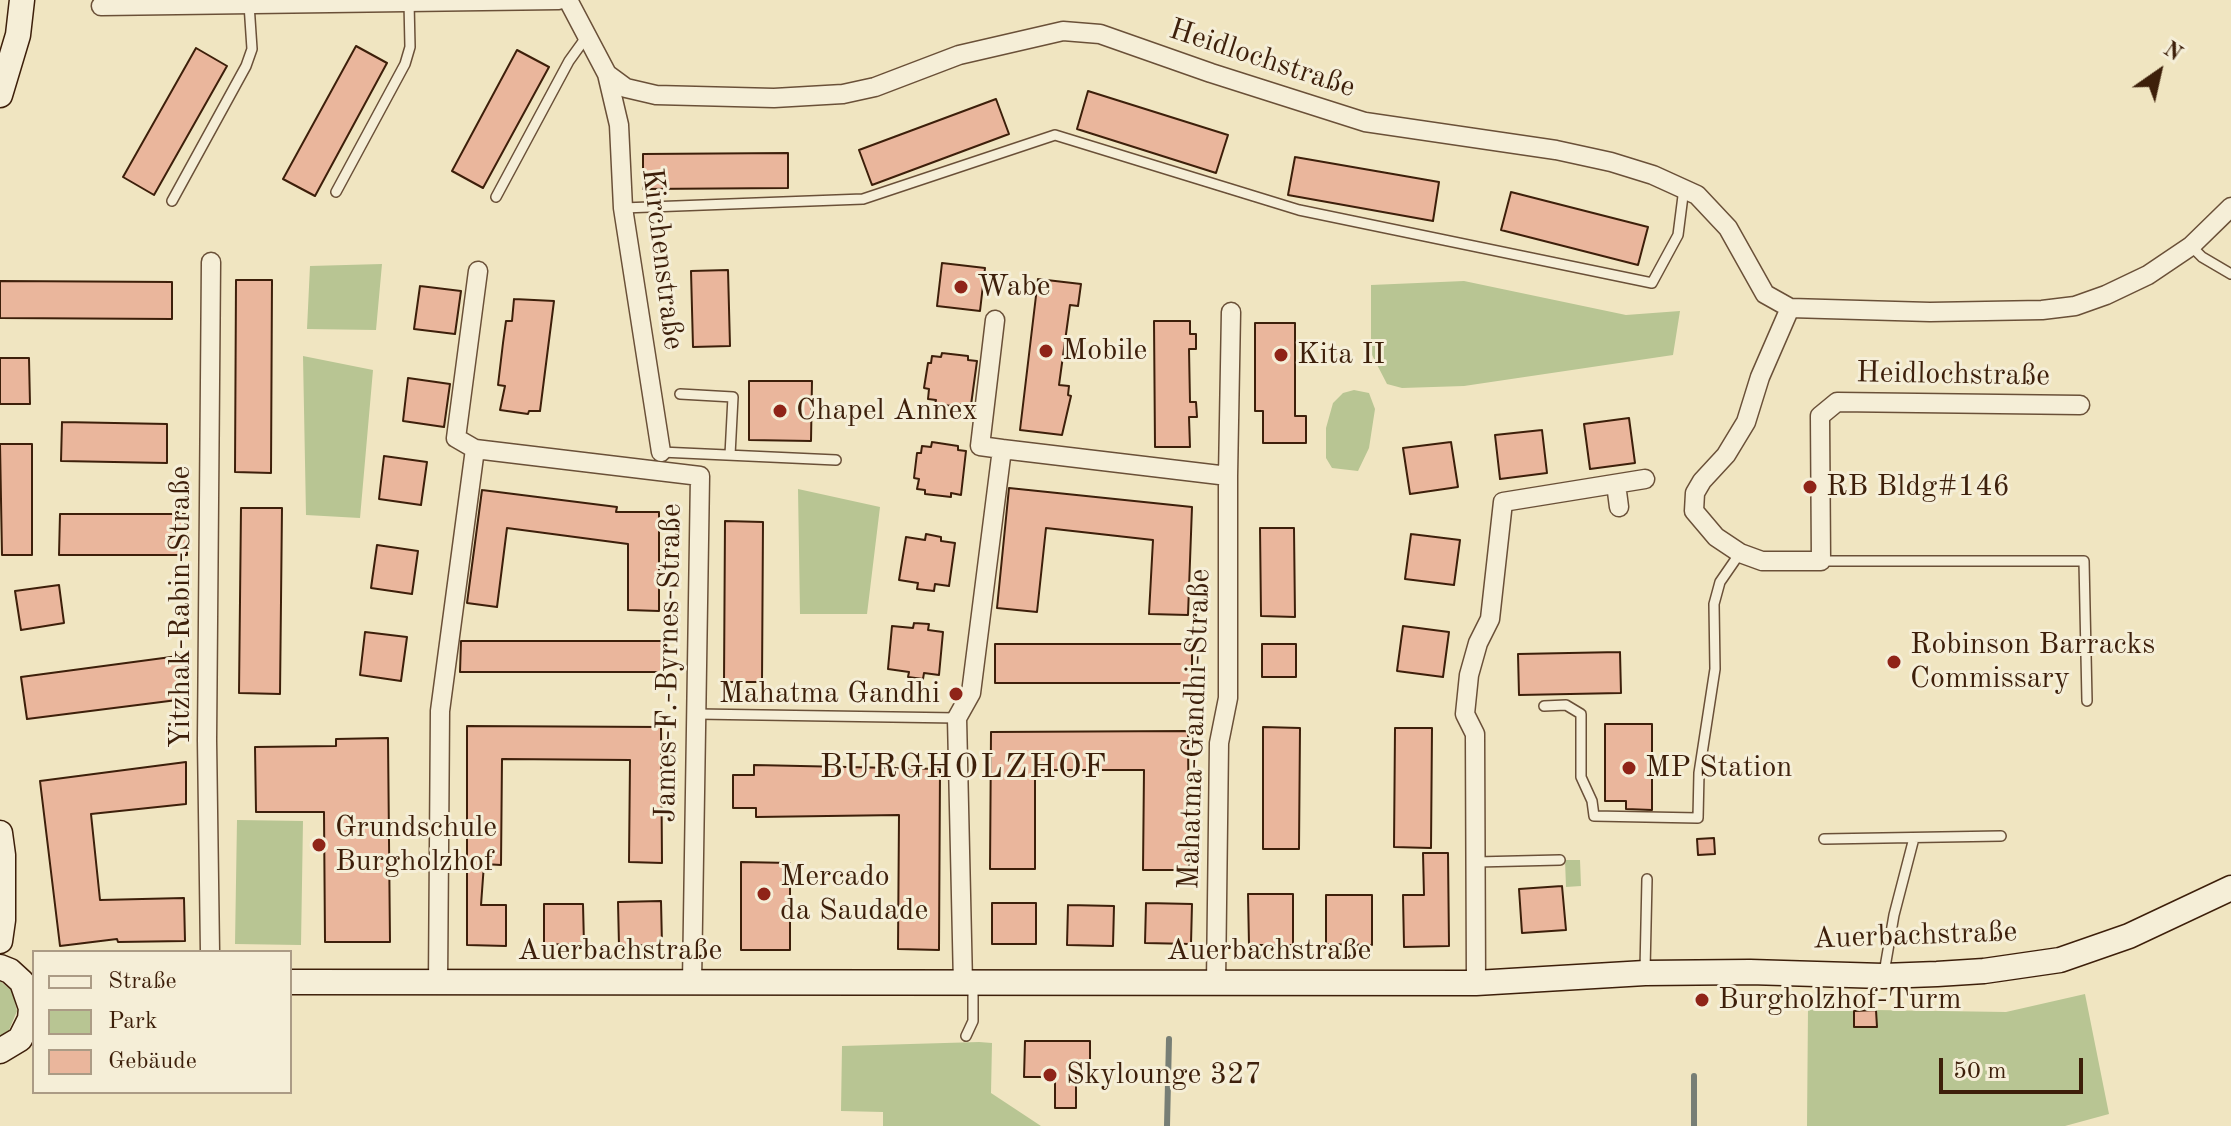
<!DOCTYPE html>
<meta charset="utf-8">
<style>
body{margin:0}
#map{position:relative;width:2231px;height:1126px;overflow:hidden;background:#f0e5c1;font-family:"Old Standard TT",serif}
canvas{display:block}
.legend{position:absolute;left:32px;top:950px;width:260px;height:144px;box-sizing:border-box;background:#f5eed7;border:2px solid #ab9b85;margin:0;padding:10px 14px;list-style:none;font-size:24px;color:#3d1f0a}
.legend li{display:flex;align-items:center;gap:16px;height:40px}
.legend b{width:40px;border:2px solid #ab9b85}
.north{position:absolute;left:2119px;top:32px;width:80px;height:80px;-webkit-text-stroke:6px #f5eed7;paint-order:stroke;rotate:34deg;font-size:22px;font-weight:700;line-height:32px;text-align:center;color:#3d1f0a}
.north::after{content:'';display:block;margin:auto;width:28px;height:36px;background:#3d1f0a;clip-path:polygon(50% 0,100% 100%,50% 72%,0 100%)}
.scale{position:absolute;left:1939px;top:1058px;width:144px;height:36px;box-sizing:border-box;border:4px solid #3d1f0a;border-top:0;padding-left:10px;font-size:24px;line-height:28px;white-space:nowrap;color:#3d1f0a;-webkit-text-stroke:6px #f5eed7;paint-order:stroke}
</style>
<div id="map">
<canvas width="2231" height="1126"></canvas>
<ul class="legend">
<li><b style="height:10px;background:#f5eed7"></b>Straße</li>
<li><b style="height:22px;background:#b8c593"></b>Park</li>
<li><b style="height:22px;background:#eab69c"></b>Gebäude</li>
</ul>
<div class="north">N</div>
<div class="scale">50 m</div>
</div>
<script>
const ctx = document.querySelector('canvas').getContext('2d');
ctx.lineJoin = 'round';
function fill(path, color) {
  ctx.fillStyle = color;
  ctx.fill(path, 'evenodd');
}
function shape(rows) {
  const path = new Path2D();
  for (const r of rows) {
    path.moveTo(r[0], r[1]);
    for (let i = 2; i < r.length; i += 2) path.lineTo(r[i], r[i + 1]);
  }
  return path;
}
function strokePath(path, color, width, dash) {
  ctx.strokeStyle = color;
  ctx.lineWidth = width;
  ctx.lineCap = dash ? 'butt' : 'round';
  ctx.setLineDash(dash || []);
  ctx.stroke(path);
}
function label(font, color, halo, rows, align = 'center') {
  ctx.font = font + ' "Old Standard TT",serif';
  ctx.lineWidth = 6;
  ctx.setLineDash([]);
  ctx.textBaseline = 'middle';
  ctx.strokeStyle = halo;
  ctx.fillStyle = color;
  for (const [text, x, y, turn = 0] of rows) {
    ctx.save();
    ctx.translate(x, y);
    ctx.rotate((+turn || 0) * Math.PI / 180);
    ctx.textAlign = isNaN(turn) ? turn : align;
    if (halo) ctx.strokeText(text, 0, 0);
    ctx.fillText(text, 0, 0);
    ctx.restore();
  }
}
fill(shape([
 [382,264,376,330,307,329,310,266],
 [1464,281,1626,315,1680,311,1673,355,1464,386,1402,388,1387,384,1371,353,1371,285],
 [303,356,373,370,360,518,306,515],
 [1354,390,1369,393,1375,409,1369,448,1358,471,1332,468,1326,458,1326,428,1333,403,1343,393],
 [798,489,880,507,867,614,800,614],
 [237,820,303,821,301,945,235,944],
 [1565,860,1580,860,1581,886,1566,887],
 [0,981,12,991,17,1011,9,1030,0,1036],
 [2085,994,2109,1114,2065,1126,1807,1126,1808,1009,2006,1012],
 [979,1042,992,1043,991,1093,1041,1126,883,1126,883,1112,841,1111,842,1046]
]), '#b8c593');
strokePath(shape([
 [1167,1126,1169,1039],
 [1694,1126,1694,1076]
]), '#777e75', 6);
const building = shape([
 [356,46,387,63,315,196,283,179,356,46],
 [196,48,227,66,154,195,123,177,196,48],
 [517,50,549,67,483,188,452,171,517,50],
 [1088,91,1228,135,1216,173,1077,129,1088,91],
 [996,99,1009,134,872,185,859,150,996,99],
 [788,153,788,188,643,189,643,154,788,153],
 [1295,157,1439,182,1433,221,1288,195,1295,157],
 [1511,192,1648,227,1638,265,1501,230,1511,192],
 [942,263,985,268,980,311,937,306,942,263],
 [728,270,730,346,693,347,691,271,728,270],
 [1038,279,1081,284,1078,306,1070,305,1059,385,1069,386,1068,395,1071,396,1062,435,1020,430,1038,279],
 [236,280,272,280,271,473,235,472,236,280],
 [0,281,172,282,172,319,0,318,0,281],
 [420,286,461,291,455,334,414,329,420,286],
 [514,299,554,301,540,411,529,411,528,414,500,410,505,386,498,385,503,343,506,321,512,321,514,299],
 [1154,321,1190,321,1190,334,1196,334,1196,349,1189,349,1190,402,1196,402,1197,417,1189,417,1190,447,1155,447,1154,321],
 [1255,323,1295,323,1295,416,1306,416,1306,443,1263,443,1263,411,1255,411,1255,323],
 [942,353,968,356,968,360,977,361,971,405,961,404,961,407,935,404,936,400,928,399,929,389,924,388,928,363,931,363,932,356,941,357,942,353],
 [0,358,29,358,30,404,0,404,0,358],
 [408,378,450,384,444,427,403,421,408,378],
 [749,381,812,381,811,441,749,440,749,381],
 [1629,418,1635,463,1590,469,1584,424,1629,418],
 [62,422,167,424,167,463,61,461,62,422],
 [1542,430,1547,473,1500,479,1495,435,1542,430],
 [932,442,958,446,958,450,966,451,961,495,951,493,951,497,925,494,925,490,917,489,919,479,914,478,917,453,921,453,922,446,931,447,932,442],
 [1451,442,1458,487,1410,494,1403,448,1451,442],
 [0,444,32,444,32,555,2,555,0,444],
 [384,456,427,462,421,505,379,499,384,456],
 [1009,488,1192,507,1188,615,1149,614,1153,540,1046,528,1037,612,997,608,1009,488],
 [482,490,617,507,616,512,659,512,659,611,628,610,628,544,507,528,497,607,467,603,482,490],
 [241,508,282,508,280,694,239,693,241,508],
 [60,514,187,514,187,555,59,555,60,514],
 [725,521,763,522,762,682,724,682,725,521],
 [1260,528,1294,528,1295,617,1261,616,1260,528],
 [926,534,941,537,941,541,955,543,949,586,935,584,934,591,917,589,918,583,899,580,906,537,925,540,926,534],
 [1411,534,1460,540,1454,585,1405,579,1411,534],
 [377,545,418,551,412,594,371,588,377,545],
 [59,585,64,623,21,630,15,591,59,585],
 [914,623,929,624,928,630,943,632,939,675,924,673,923,679,908,677,909,672,888,669,892,626,913,628,914,623],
 [1403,626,1449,632,1443,677,1397,671,1403,626],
 [365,632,407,637,401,681,360,675,365,632],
 [461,641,664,641,664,672,460,672,461,641],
 [995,644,1192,644,1192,683,995,683,995,644],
 [1262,644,1296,644,1296,677,1262,677,1262,644],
 [1620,652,1621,693,1519,695,1518,654,1620,652],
 [186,655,185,699,27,719,21,677,186,655],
 [1605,724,1652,724,1652,810,1626,809,1626,801,1605,801,1605,724],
 [467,726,661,727,662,863,629,862,630,760,502,759,501,865,484,864,481,905,506,905,506,946,467,945,467,726],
 [1263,727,1300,728,1299,849,1263,849,1263,727],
 [1395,728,1432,728,1431,848,1394,847,1395,728],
 [1188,731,1189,870,1143,870,1144,770,1035,770,1035,869,990,869,991,732,1188,731],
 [388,738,390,942,325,942,324,812,256,812,255,747,336,746,336,739,388,738],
 [186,762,186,804,91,814,100,900,184,898,185,941,118,942,117,939,60,946,40,781,186,762],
 [754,765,940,769,939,950,898,949,899,815,756,817,756,808,733,808,733,775,754,775,754,765],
 [1714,838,1715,854,1698,855,1697,839,1714,838],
 [1423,853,1448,853,1449,946,1404,947,1403,895,1424,895,1423,853],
 [741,862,790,863,790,950,741,950,741,862],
 [1562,886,1566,930,1522,933,1519,889,1562,886],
 [1248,894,1293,894,1293,945,1249,945,1248,894],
 [1326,895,1372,895,1372,945,1326,944,1326,895],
 [661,901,662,945,619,946,618,902,661,901],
 [992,903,1036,903,1036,944,992,944,992,903],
 [1146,903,1192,904,1191,944,1145,943,1146,903],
 [544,904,583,904,584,945,544,944,544,904],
 [1068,905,1114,906,1113,946,1067,945,1068,905],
 [1876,1010,1877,1027,1854,1027,1854,1011,1876,1010],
 [1025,1041,1090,1041,1090,1074,1076,1074,1076,1108,1055,1108,1055,1077,1024,1077,1025,1041]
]);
fill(building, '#eab69c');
strokePath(building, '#3d1f0a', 2);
const lane = shape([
 [336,192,405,64,410,47,409,2],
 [496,197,569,61,587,36],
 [172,201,246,66,252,49,249,4],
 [623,208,863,199,1055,135,1299,210,1652,283,1678,235,1684,188],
 [2191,246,2202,257,2231,274],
 [680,394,733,397,730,455],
 [661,452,836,460],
 [1821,561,2084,561,2087,701],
 [1544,706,1566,705,1581,714,1581,777,1592,801,1594,816,1698,818,1699,773,1715,669,1714,604,1720,582,1740,553],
 [697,714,957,718],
 [1824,839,2001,836],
 [1476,862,1560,860],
 [1645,970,1647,879],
 [1884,973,1894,915,1914,838],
 [966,1036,973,1021,973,984]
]);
const street = shape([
 [568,0,607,74,626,88,656,95,774,98,843,94,875,87,959,55,1063,31,1100,34,1211,73,1365,122,1556,150,1611,162,1653,175,1697,195,1728,228,1765,294,1790,308],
 [101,6,559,0],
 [607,74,619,125,623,208,661,452],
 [478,271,456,438,475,449,700,476,692,982],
 [2080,405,1837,402,1820,416,1821,561,1762,561,1740,553,1716,537,1694,511,1695,493,1702,481,1726,455,1746,422,1760,377,1790,308,1930,312,2042,310,2075,306,2106,295,2148,275,2191,246,2231,207],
 [1002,449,1228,476,1228,698,1219,743,1216,983],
 [1228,476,1231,312],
 [1616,484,1619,507],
 [210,952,207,740,211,262],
 [1476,983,1475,734,1465,714,1469,675,1478,643,1490,619,1503,502,1645,479],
 [438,984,440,711,475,449],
 [963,984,957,718,971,693,1002,449,980,446,995,320]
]);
const secondary = shape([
 [0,95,18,35,22,0],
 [0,833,3,855,3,920,0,941],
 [0,967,10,971,22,982,31,1008,30,1019,20,1039,0,1051],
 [290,982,1476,983,1645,973,1750,972,1883,976,1937,974,1984,971,2060,960,2129,936,2231,888]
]);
strokePath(lane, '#6a5038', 12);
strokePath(street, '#6a5038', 21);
strokePath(secondary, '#3d1f0a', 27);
strokePath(lane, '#f5eed7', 9);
strokePath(street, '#f5eed7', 18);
strokePath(secondary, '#f5eed7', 24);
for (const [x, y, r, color] of [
 [961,287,8,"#8f2418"],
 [1046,351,8,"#8f2418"],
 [1281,355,8,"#8f2418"],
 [780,411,8,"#8f2418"],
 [1810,487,8,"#8f2418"],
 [1894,662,8,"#8f2418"],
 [956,694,8,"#8f2418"],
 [1629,768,8,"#8f2418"],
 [319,845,8,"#8f2418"],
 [764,894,8,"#8f2418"],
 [1702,1000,8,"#8f2418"],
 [1050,1075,8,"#8f2418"]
]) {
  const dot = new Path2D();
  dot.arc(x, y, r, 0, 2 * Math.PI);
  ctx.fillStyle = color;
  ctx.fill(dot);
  strokePath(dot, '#f5eed7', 3);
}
label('30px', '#3d1f0a', '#f5eed7', [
 ["Heidlochstraße",1262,59,18],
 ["Kirchenstraße",662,259,83],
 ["Heidlochstraße",1953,375,1],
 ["Yitzhak-Rabin-Straße",181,607,-90],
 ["James-F.-Byrnes-Straße",669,663,-89],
 ["Mahatma-Gandhi-Straße",1195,729,-88],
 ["Auerbachstraße",1915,936,-2],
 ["Auerbachstraße",620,951],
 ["Auerbachstraße",1269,951]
]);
label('30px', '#3d1f0a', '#f5eed7', [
 ["Wabe",977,287],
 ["Mobile",1062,351],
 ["Kita II",1297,355],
 ["Chapel Annex",796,411],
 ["RB Bldg#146",1826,487],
 ["Robinson Barracks",1910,645],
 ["Commissary",1910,679],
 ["Mahatma Gandhi",940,694,"right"],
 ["MP Station",1645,768],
 ["Grundschule",335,828],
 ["Burgholzhof",335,862],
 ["Mercado",780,877],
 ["da Saudade",780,911],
 ["Burgholzhof-Turm",1718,1000],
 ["Skylounge 327",1066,1075]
], 'left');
ctx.letterSpacing = '2px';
label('34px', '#3d1f0a', '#f5eed7', [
 ["BURGHOLZHOF",964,768]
]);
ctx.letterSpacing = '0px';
</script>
